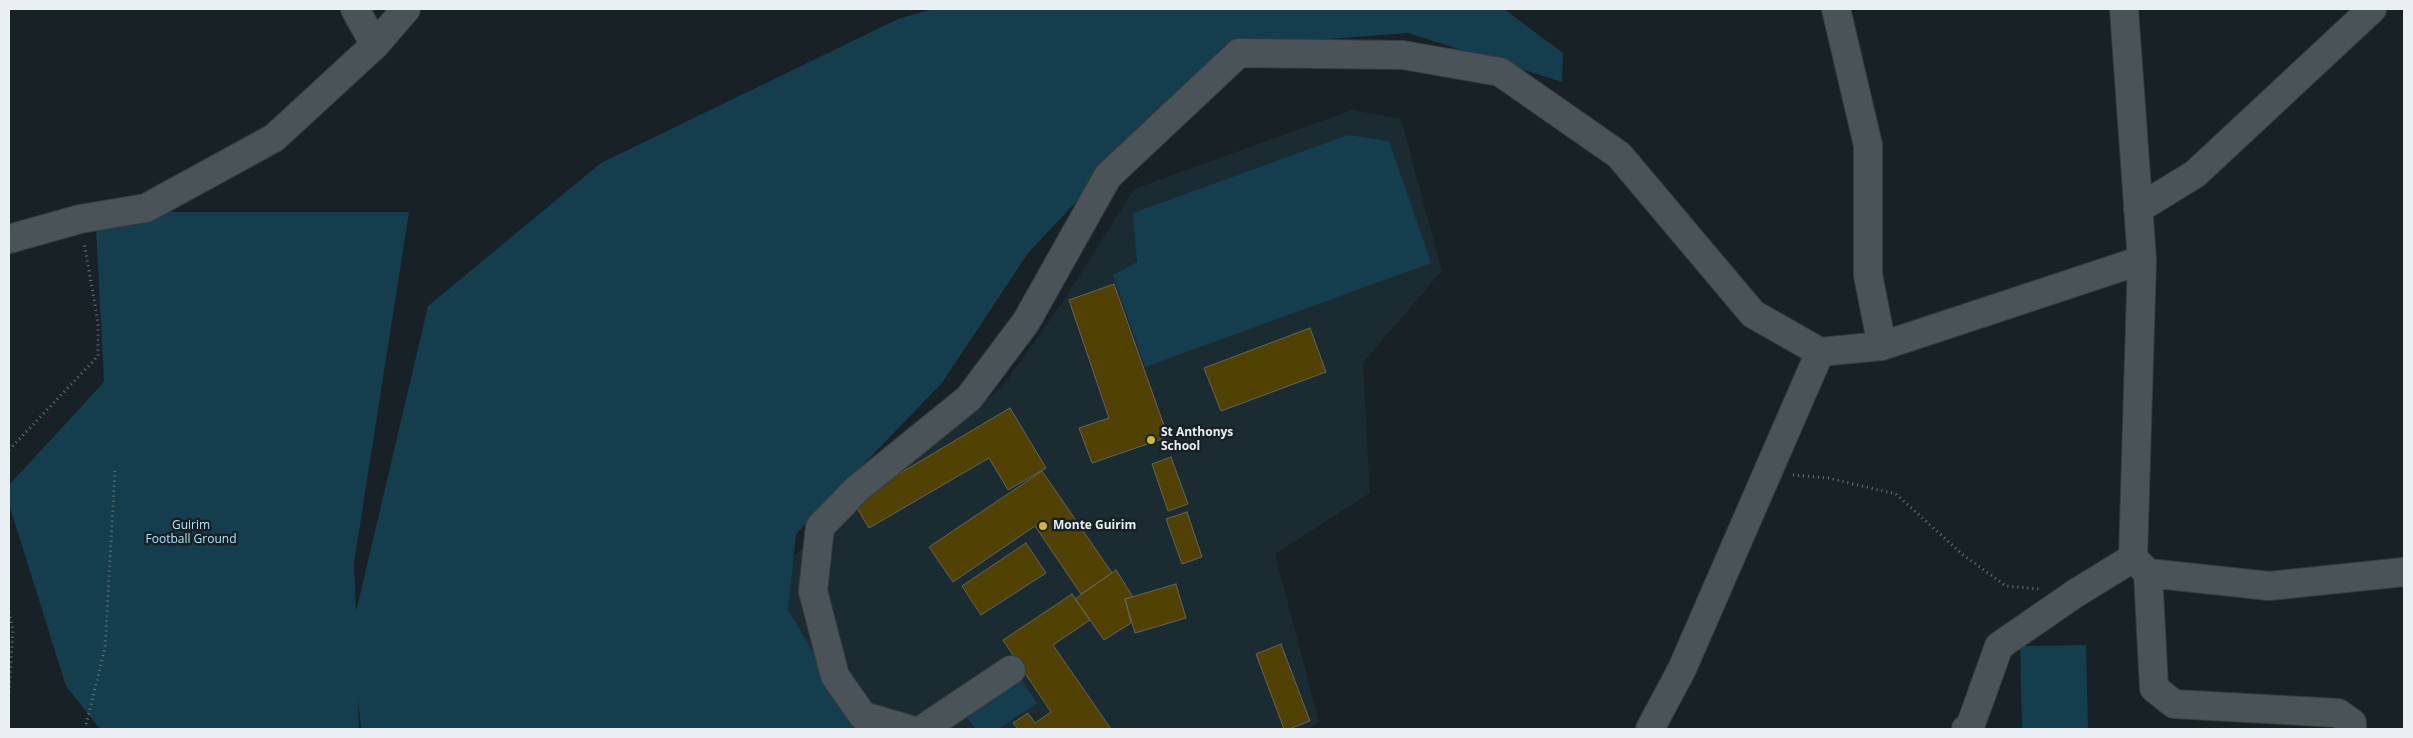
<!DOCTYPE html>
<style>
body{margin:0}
#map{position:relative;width:2413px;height:738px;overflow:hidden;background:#182125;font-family:"Open Sans",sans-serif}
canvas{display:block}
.frame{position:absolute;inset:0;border:10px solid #e9eff2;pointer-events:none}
</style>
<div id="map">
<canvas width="2413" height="738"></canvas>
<div class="frame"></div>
</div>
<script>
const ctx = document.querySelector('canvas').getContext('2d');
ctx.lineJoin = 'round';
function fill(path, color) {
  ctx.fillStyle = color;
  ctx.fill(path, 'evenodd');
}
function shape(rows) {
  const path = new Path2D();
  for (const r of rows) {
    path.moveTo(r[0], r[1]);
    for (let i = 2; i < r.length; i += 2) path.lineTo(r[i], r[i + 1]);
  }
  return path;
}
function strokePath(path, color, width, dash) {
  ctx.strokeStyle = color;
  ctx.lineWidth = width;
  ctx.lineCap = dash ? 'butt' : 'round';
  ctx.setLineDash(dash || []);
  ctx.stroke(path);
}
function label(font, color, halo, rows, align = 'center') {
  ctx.font = font + ' "Open Sans",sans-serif';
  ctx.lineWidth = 5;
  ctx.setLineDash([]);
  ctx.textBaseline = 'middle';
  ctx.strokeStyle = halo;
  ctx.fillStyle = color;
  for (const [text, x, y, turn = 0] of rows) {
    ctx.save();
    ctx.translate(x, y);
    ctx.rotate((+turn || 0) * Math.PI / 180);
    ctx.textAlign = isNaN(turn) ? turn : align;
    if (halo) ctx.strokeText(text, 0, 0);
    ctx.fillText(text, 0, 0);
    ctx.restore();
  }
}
fill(shape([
 [1352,110,1401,119,1442,271,1363,363,1370,493,1275,554,1319,722,1309,729,832,729,770,575,1002,387,1064,300,1134,189]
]), '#1b2b32');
fill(shape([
 [932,9,1504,9,1563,53,1562,82,1408,33,1265,44,1177,95,1028,253,942,383,796,534,788,610,859,729,361,729,358,697,359,729,100,729,66,686,9,504,9,485,104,382,96,229,164,212,409,212,354,563,356,612,428,306,601,163,898,19],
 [1348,135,1389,141,1431,263,1145,367,1113,275,1137,262,1133,213],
 [2086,645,2088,729,2022,729,2020,646],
 [1016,672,1037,703,998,729,975,729,961,708]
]), '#143e4d');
const building = shape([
 [1114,284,1168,437,1092,463,1079,428,1109,418,1069,300,1114,284],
 [1310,328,1326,372,1221,411,1204,368,1310,328],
 [1010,408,1046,468,1008,490,989,458,869,528,853,501,1010,408],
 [1171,457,1188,504,1168,511,1152,464,1171,457],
 [1042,471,1112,573,1081,594,1035,526,953,582,929,547,1042,471],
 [1187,512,1202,557,1182,564,1166,519,1187,512],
 [1026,543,1046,573,981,615,962,586,1026,543],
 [1116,570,1133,597,1125,599,1131,623,1104,640,1075,599,1116,570],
 [1176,584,1186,618,1135,633,1125,599,1176,584],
 [1072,594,1090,620,1053,645,1111,729,1018,729,1013,723,1028,713,1035,723,1051,712,1003,640,1072,594],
 [1281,644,1310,721,1289,729,1284,729,1256,654,1281,644]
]);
fill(building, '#514203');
strokePath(building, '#65635a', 1);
const minor = shape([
 [355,9,375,45],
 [1836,9,1868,145,1868,275,1882,346],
 [2138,209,2195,174,2372,9],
 [9,239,80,219,146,208,274,138,375,45,406,9],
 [2133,558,2148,573,2154,688,2174,704,2338,713,2352,723,2352,729],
 [2148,573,2269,586,2404,572],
 [908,729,863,716,835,676,813,591,820,527,857,489,969,398,1026,322,1108,176,1239,53,1403,55,1500,72,1619,155,1753,314,1820,352,1882,346,2142,260],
 [923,729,1011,670],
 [1650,729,1682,669,1820,352],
 [1966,729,1971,724,1999,646,2076,593,2133,558,2142,260,2124,9]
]);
strokePath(minor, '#363d40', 30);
strokePath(shape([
 [9,450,98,356,98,322,84,242],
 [1793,475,1828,478,1896,494,1962,554,2006,586,2040,589],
 [9,612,13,630,9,693],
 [85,729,105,648,115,471]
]), '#6b7276', 3, [1, 4]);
strokePath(minor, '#4a5458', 28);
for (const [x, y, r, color] of [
 [1151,440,5,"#d5b534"],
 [1043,526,5,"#d5b534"]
]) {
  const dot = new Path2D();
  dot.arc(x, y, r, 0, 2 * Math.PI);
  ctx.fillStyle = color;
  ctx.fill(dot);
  strokePath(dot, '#182125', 2);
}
label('bold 12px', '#e9eff2', '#182125', [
 ["St Anthonys",1161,433],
 ["School",1161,447],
 ["Monte Guirim",1053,526]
], 'left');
label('12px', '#aee4fa', '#182125', [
 ["Guirim",191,526],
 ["Football Ground",191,540]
]);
</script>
